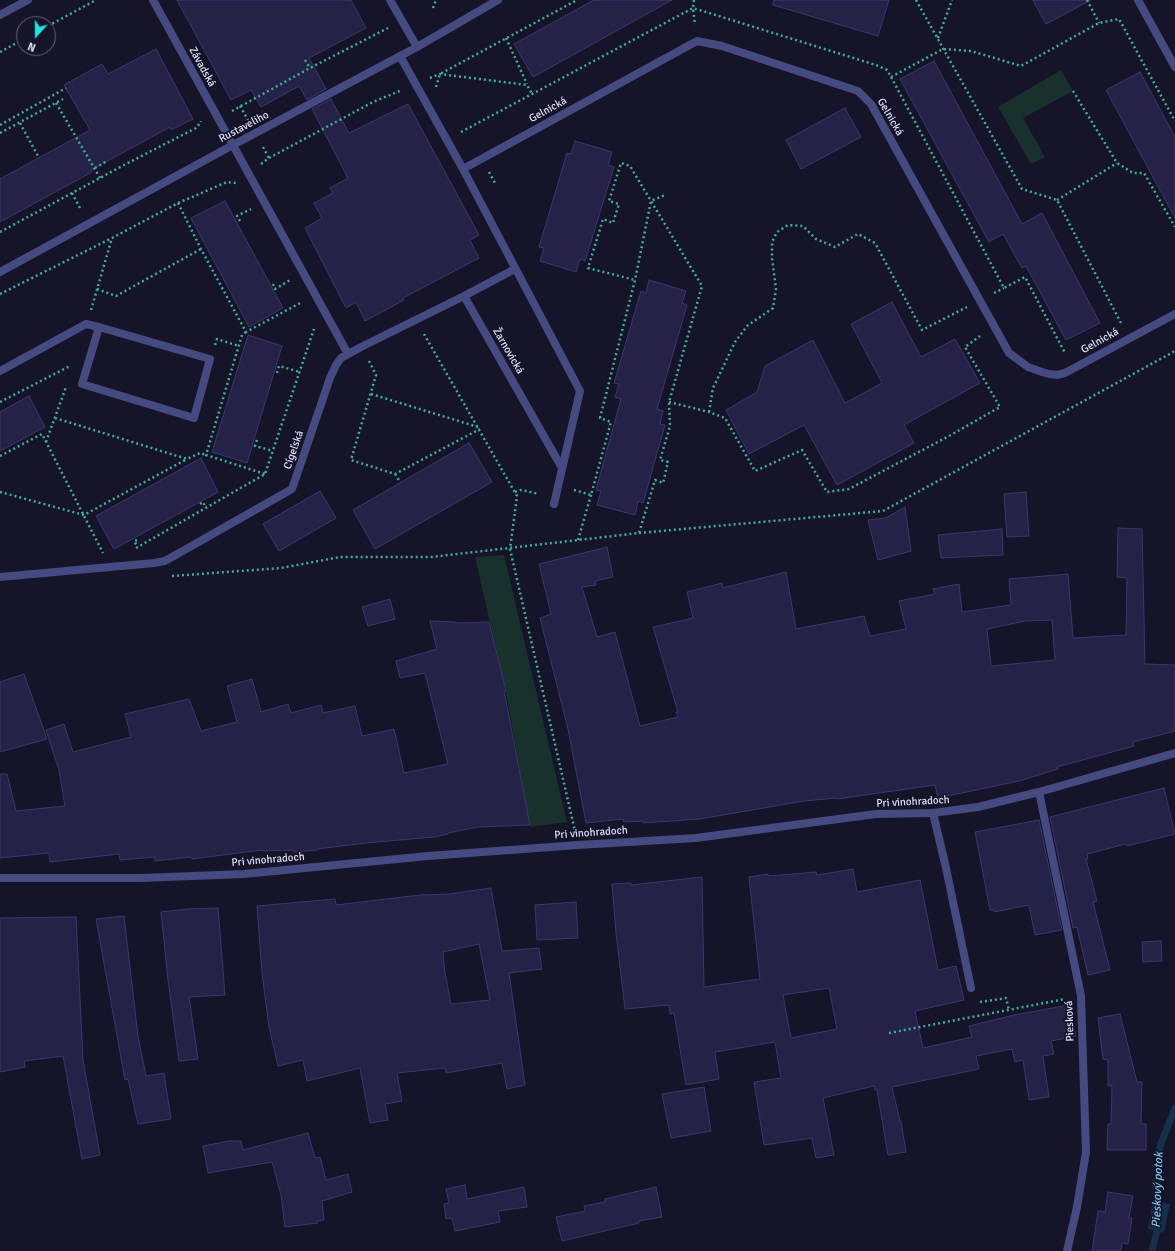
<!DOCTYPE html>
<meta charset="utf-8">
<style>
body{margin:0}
#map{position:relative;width:1175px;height:1251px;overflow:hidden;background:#151428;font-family:Signika,sans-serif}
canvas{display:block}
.north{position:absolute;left:16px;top:16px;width:40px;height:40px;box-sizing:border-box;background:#151428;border:1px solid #66657c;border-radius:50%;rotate:201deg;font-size:11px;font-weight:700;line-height:16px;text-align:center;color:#dfdffb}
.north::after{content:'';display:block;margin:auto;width:14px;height:18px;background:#23e3df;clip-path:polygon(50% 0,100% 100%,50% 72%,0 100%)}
</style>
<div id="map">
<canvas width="1175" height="1251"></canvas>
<div class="north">N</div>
</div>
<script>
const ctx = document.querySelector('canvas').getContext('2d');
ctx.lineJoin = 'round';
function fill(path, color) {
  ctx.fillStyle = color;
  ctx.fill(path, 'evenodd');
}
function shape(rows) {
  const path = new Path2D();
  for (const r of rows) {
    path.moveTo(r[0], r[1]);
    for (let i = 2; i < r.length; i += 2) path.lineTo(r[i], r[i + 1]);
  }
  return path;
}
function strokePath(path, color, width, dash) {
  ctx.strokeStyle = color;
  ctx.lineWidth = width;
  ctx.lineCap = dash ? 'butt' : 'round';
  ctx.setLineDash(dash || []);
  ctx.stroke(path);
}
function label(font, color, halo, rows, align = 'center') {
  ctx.font = font + ' Signika,sans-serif';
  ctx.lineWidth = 3.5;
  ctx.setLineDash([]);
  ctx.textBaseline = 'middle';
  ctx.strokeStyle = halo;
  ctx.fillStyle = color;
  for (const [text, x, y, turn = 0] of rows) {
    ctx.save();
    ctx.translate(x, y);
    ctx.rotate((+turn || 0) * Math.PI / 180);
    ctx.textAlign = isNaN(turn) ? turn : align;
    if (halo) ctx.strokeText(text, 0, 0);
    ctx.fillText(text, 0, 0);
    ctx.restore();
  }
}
fill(shape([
 [1061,70,1073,91,1023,118,1045,157,1031,164,998,107],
 [504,555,567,822,530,827,505,688,475,557]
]), '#18312d');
fill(shape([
 [1153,1200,1170,1204,1164,1233,1148,1229]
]), '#16304a');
strokePath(shape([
 [1156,1209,1160,1146,1175,1108],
 [1152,1251,1157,1231,1156,1222]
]), '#16304a', 7);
const building = shape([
 [177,0,351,0,366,28,309,58,326,89,307,100,299,86,261,107,251,90,231,100,177,0],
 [594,0,672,0,533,77,514,44,594,0],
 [774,0,889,0,878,36,773,5,774,0],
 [1033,0,1091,0,1046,24,1033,0],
 [156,49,193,119,171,130,170,127,91,170,92,172,0,222,0,179,90,130,64,85,102,64,108,74,156,49],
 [934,61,1022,224,1042,213,1100,323,1066,340,1026,266,1022,268,1003,234,989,242,900,79,934,61],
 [1140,72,1175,137,1175,218,1106,90,1140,72],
 [331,99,349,133,408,104,479,235,470,240,479,258,403,298,404,300,365,321,356,302,346,308,305,228,322,218,314,203,333,193,330,188,348,178,312,109,331,99],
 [845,108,861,137,801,169,786,140,845,108],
 [575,141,612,152,608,165,614,167,585,261,580,259,576,272,540,261,544,248,539,247,567,153,571,154,575,141],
 [225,201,283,308,249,327,191,218,225,201],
 [649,280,686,291,682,303,687,305,657,409,663,411,660,424,665,425,643,503,638,501,635,515,597,505,601,491,596,490,621,399,615,397,619,384,614,383,641,291,646,293,649,280],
 [892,302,921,357,955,339,980,383,904,425,914,443,837,485,804,425,749,454,726,410,757,392,765,366,813,340,845,403,882,383,851,324,892,302],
 [248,335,282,346,247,463,212,452,248,335],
 [29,396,45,427,0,451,0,412,29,396],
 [469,443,492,482,375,549,353,510,469,443],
 [201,458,218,492,114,549,96,516,201,458],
 [320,491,336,518,279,551,263,524,320,491],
 [1026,492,1029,536,1007,537,1004,494,1026,492],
 [905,507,911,551,878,560,868,520,886,518,905,507],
 [1118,528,1142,529,1145,664,1175,665,1175,731,1133,742,1134,746,1057,767,1058,769,1019,781,938,798,935,785,837,799,837,798,804,801,700,819,643,823,643,821,624,822,623,819,586,823,568,729,540,618,551,614,539,564,607,547,613,577,595,581,596,585,582,587,597,637,615,632,640,726,678,717,676,712,678,712,653,627,693,618,687,592,722,583,723,588,786,572,796,629,864,616,870,636,906,629,899,601,935,594,933,589,959,584,962,612,1011,605,1009,579,1068,574,1073,638,1126,635,1127,578,1117,577,1118,528],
 [1052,620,1055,660,991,666,987,629,1025,621,1052,620],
 [1002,529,1003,555,941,558,938,535,1002,529],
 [390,599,395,619,368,626,362,607,390,599],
 [430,621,455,622,456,623,489,622,506,691,504,691,530,825,478,827,448,833,448,834,434,837,366,843,317,849,317,850,294,852,294,850,263,851,262,850,192,859,191,857,155,861,155,857,120,860,119,854,50,862,49,853,0,858,0,774,7,774,16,811,65,806,59,770,46,730,64,724,73,752,131,737,125,714,189,699,201,731,237,722,227,686,252,679,261,712,288,704,291,713,321,705,323,713,355,706,362,736,394,729,404,773,448,764,425,673,400,678,396,661,437,649,430,621],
 [24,674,47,739,0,752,0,682,24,674],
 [1164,788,1175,834,1127,846,1126,844,1087,854,1088,859,1086,859,1097,901,1093,902,1110,970,1088,975,1077,927,1073,928,1050,817,1164,788],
 [1039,820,1062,930,1035,935,1029,905,994,912,994,910,990,910,975,832,1039,820],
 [853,869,857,892,920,880,938,970,956,966,964,1000,915,1011,923,1048,972,1037,969,1026,1014,1015,1069,1005,1076,1036,1051,1041,1054,1054,1043,1056,1049,1097,1029,1100,1023,1060,1015,1062,1012,1049,976,1056,979,1069,892,1087,900,1121,901,1121,906,1152,888,1155,877,1090,875,1090,874,1086,823,1098,834,1155,816,1158,812,1138,764,1145,754,1082,781,1078,775,1042,715,1052,719,1079,686,1085,674,1013,670,1014,669,1005,625,1009,616,933,612,884,631,883,631,885,702,877,704,987,760,979,749,877,768,874,768,876,816,872,817,875,853,869],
 [829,988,837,1029,791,1038,783,995,829,988],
 [491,888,502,951,539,948,542,969,509,973,525,1085,507,1089,502,1063,446,1073,445,1068,397,1073,402,1101,385,1104,388,1120,370,1123,360,1068,307,1081,303,1060,278,1066,269,1027,262,973,257,906,335,899,336,905,420,895,449,894,491,888],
 [479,944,490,1000,451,1004,445,973,443,952,479,944],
 [576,902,578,938,537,940,535,905,576,902],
 [218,908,225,995,189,997,198,1059,179,1061,168,980,161,912,187,909,218,908],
 [124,916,138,1036,146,1076,164,1073,171,1119,138,1124,128,1079,125,1080,96,919,124,916],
 [76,917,83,1060,100,1155,82,1159,63,1056,24,1061,25,1067,0,1072,0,918,76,917],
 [1161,941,1162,961,1143,962,1142,942,1161,941],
 [1120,1014,1137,1082,1142,1082,1141,1124,1146,1124,1146,1150,1107,1150,1108,1124,1111,1124,1112,1086,1108,1086,1108,1060,1103,1059,1098,1018,1120,1014],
 [704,1087,711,1131,671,1138,662,1094,704,1087],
 [308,1133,315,1158,320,1157,326,1180,348,1174,352,1192,322,1201,324,1220,317,1221,318,1223,285,1227,281,1195,272,1162,208,1173,203,1146,229,1141,241,1141,243,1150,308,1133],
 [465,1185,467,1199,524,1187,527,1207,498,1211,500,1222,455,1231,452,1218,446,1219,444,1204,449,1203,446,1189,465,1185],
 [656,1187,662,1217,639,1221,639,1223,562,1241,556,1217,585,1211,584,1206,605,1202,605,1199,656,1187],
 [1108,1192,1133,1196,1129,1218,1132,1218,1128,1244,1122,1243,1121,1251,1092,1251,1098,1211,1105,1212,1108,1192]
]);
fill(building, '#252247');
strokePath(building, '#3c3770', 1);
strokePath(shape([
 [694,0,693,8,695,25],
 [916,0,1022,189,1057,200,1122,325],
 [1087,0,1099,23],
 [433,8,436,0],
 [48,26,96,0],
 [506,38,527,84],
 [938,38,952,0],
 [0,52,24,39],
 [305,60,310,68],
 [891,77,943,49,971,51,1021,66,1099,23,1119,19,1175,121],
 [430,78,440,74,527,85,532,94],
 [436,87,440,74,577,0],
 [1073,91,1117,163,1133,173,1144,173,1175,227],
 [56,103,100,178],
 [240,106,248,120],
 [232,111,310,68,388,28],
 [20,123,39,158],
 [0,125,66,88],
 [461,132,693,8,876,65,887,70,891,77,1004,288,1025,277,1065,353],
 [0,133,63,99],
 [263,147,269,158],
 [261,164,269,158,373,102,402,90],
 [95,168,107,161],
 [489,172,495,183],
 [72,193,81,210],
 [1057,200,1117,163],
 [178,203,201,249,246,332,302,302],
 [240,221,237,216,251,209],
 [0,232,124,165,196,128,201,122,201,121],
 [273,284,275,289,290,280],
 [97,289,116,296,201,249],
 [994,293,1004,288],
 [0,294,112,238,178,203,227,182,236,183],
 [91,310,112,238],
 [246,332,242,335,206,455,265,474],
 [424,334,517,496,510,549,575,831],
 [215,345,217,339,239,346],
 [369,361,376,375,351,460,395,474,480,429],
 [277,373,279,366,300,372],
 [371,394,478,427],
 [0,402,70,366],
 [669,402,709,412,725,418,755,471,802,450,827,492,849,489,949,436,1000,407,965,347,980,336],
 [709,412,713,388,735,342,747,326,773,308,776,289,772,258,772,242,777,232,788,225,803,226,816,239,835,247,858,234,875,243,922,330,967,307],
 [55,418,187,459,200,453,206,455],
 [257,440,255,446,273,451],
 [46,442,66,387],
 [0,456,42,434,103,553],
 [395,474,400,482],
 [574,490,591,495,611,422,600,418,635,280,651,201,665,195],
 [0,492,84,515,187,459],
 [515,492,521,490,539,494],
 [200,504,203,502,206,508],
 [639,533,883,511,1175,351],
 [137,540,134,541,138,547],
 [578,540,591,495],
 [136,548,265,474,315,326],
 [172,576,281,568,340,557,431,557,639,533,655,480,663,483,668,462,660,460,670,426,669,402,702,286,630,166,621,163,609,201,619,204,613,223,603,219,588,268,635,280],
 [980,1002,1006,998,1009,1010],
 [889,1033,1065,999]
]), '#40ae9a', 2.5, [2, 3]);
strokePath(shape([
 [0,371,86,324,99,327,210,359,194,418,82,384,99,327],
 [933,813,946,868,971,988]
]), '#454a81', 8);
strokePath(shape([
 [153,0,348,354],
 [390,0,417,47],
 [1138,0,1175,67],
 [0,15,28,0],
 [400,56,463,169,580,391,554,504],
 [463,169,697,41,722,46,858,91,871,104,1009,353,1028,367,1042,372,1049,374,1057,375,1065,373,1175,314],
 [515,269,464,296,562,468],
 [0,272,233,145,417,47,498,0],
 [0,577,154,563,165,561,292,489,330,378,336,365,341,358,361,347,464,296],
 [1039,792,1081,996,1086,1152,1077,1207,1067,1251],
 [0,878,141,878,244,874,428,856,578,845,696,838,876,814,933,813,978,807,1039,792,1175,753]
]), '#454a81', 8);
label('11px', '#dfdffb', '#151428', [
 ["Závadská",202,67,61],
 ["Gelnická",548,110,-29],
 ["Gelnická",890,117,60],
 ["Rustaveliho",244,127,-28],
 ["Gelnická",1100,341,-29],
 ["Žarnovická",508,351,60],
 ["Cígeľská",294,450,-71],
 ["Pri vinohradoch",913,802,-3],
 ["Pri vinohradoch",591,833,-4],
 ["Pri vinohradoch",268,860,-5],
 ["Piesková",1070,1021,-92]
]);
label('italic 12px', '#7ac6ee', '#151428', [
 ["Pieskový potok",1158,1190,-88]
]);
</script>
